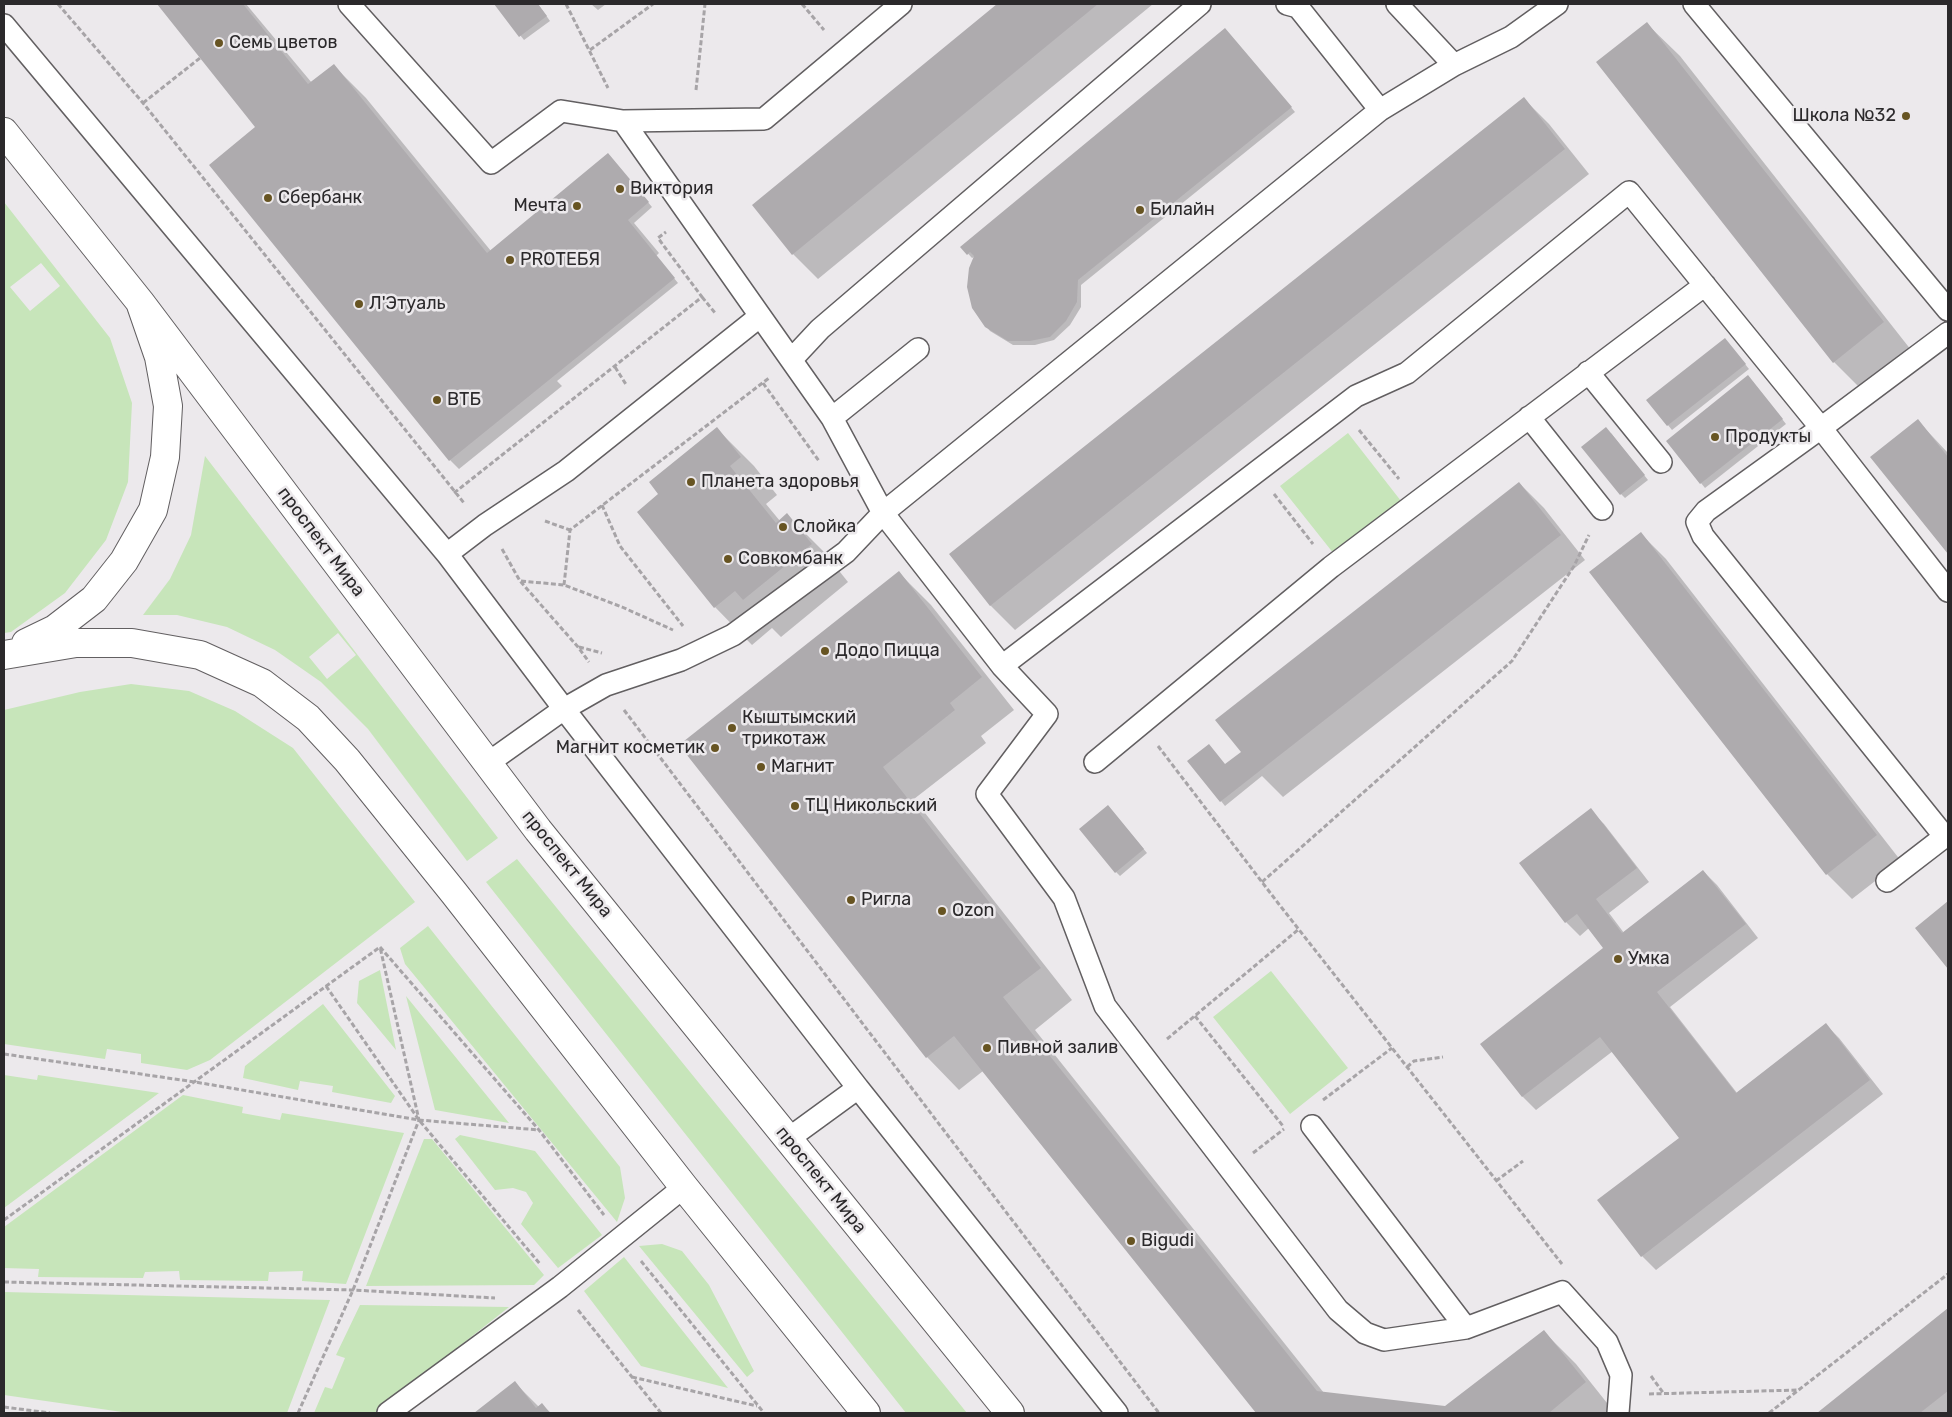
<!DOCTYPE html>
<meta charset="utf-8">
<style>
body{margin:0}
#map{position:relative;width:1952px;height:1417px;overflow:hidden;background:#ece9ec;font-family:Rubik,sans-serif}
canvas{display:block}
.frame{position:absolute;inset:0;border:5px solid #2b292b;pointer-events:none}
</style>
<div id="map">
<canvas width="1952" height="1417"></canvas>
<div class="frame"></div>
</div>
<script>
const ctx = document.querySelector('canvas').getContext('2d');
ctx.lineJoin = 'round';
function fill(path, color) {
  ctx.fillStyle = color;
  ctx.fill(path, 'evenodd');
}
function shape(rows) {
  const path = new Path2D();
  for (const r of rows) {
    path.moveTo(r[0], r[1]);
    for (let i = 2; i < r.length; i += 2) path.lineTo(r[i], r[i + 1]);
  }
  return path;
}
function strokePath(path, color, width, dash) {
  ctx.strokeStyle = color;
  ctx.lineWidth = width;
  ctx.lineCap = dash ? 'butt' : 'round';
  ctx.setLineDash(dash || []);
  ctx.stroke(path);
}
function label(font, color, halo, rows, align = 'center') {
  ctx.font = font + ' Rubik,sans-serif';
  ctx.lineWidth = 5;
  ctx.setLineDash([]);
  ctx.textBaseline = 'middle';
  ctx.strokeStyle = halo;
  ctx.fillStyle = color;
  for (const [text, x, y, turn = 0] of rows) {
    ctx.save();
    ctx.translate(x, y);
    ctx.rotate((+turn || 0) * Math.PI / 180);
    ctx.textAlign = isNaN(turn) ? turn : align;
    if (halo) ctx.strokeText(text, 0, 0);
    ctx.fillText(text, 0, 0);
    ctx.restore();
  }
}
fill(shape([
 [4,202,110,338,132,403,128,482,106,540,65,593,11,632,4,633],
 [41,263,60,286,30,311,10,287],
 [1348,433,1401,501,1334,554,1280,486],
 [205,456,498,838,467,861,368,729,321,682,275,650,227,627,177,615,143,615,170,579,191,535],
 [338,633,356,655,327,679,309,657],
 [131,684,189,691,235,711,293,748,415,902,210,1060,187,1070,141,1063,141,1054,107,1049,105,1059,4,1044,4,710,80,692],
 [517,859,967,1413,906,1413,486,882],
 [428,926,620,1167,625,1198,617,1222,405,964,400,948],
 [380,970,396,1050,357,1003,359,981],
 [1271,971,1348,1068,1290,1114,1213,1017],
 [406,996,509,1123,435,1110],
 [323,1004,395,1096,391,1103,332,1092,333,1086,300,1081,298,1090,243,1078,245,1066],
 [4,1075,37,1080,38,1075,159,1093,4,1208],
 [183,1095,243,1107,242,1113,280,1120,282,1113,404,1133,346,1284,302,1281,303,1271,269,1272,268,1281,180,1280,179,1271,145,1272,143,1278,38,1277,39,1269,4,1268,4,1227],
 [460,1135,535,1151,602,1235,558,1268,521,1224,533,1203,526,1192,513,1188,495,1190,455,1139],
 [424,1139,432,1139,544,1275,534,1285,366,1286],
 [662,1244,682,1251,709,1285,754,1371,747,1377,639,1246],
 [624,1257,728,1388,641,1366,584,1291],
 [4,1292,330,1300,287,1413,129,1413,4,1395],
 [360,1305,509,1307,375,1413,314,1413,325,1387,332,1389,345,1358,336,1355]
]), '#c7e5ba');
fill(shape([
 [158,4,246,4,312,83,334,66,366,98,491,251,612,159,652,207,634,223,659,253,656,256,678,283,557,381,562,386,459,469,450,460,257,128],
 [495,4,538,4,550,21,524,40],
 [591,4,606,4,598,10],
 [1000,4,1153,4,818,279,793,254,754,206],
 [1647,24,1680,56,1915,355,1866,394,1834,362],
 [1229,34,1295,112,1081,285,1081,307,1070,325,1054,340,1035,345,1013,345,990,331,986,326,976,256,972,258,962,247],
 [1524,99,1549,124,1589,174,1015,630,990,605],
 [1729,344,1749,369,1672,430,1648,401],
 [1752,381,1786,424,1705,488,1667,441],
 [1918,421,1948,453,1948,552,1872,457],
 [717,429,754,466,777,495,766,504,780,521,787,515,824,552,848,582,781,637,772,628,752,645,715,607,638,512,660,494],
 [1611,433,1648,480,1625,498,1621,494],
 [1519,483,1544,508,1585,560,1283,797,1262,776,1225,806,1221,801,1226,765,1242,752],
 [1641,534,1666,559,1901,861,1852,899,1827,874],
 [899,573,931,605,1014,710,981,736,986,743,914,799,1072,1000,1035,1030,1324,1393,1446,1407,1544,1332,1576,1364,1615,1413,1257,1413,983,1071,959,1090,927,1057,681,745],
 [1590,810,1604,824,1649,882,1609,913,1624,933,1703,871,1717,885,1758,938,1670,1007,1737,1093,1826,1025,1839,1038,1883,1094,1656,1270,1642,1256,1680,1138,1613,1051,1536,1110,1523,1097,1482,1044,1605,949,1589,928,1580,936,1566,922],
 [1112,811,1147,853,1120,876,1116,872],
 [1948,903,1948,967,1917,928],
 [1948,1309,1948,1413,1819,1413],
 [515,1383,539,1407,542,1405,551,1413,476,1413]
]), '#0003');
fill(shape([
 [157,4,243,4,308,84,334,64,487,253,608,153,649,202,628,220,675,278,449,461,209,165,255,127],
 [494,4,538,4,547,16,519,37],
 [997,4,1098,4,792,255,752,205],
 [1647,22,1884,322,1833,363,1596,62],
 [1225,28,1292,107,1078,280,1077,302,1066,321,1050,337,1030,341,1008,341,985,327,972,308,967,287,969,268,974,256,970,252,967,255,960,247],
 [1524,97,1565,149,990,606,949,554],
 [1725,338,1746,364,1667,426,1646,400],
 [1748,375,1783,419,1700,484,1666,441],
 [1918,419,1948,457,1948,554,1870,457],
 [717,427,741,457,730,466,776,523,787,513,812,544,743,600,735,591,714,608,637,512,658,494,649,482],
 [1606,427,1645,475,1620,495,1581,447],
 [1519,482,1561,535,1220,802,1187,761,1209,744,1225,764,1241,752,1215,720],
 [1641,532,1877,835,1826,875,1589,572],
 [899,571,982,677,950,703,955,710,883,767,1041,968,1003,997,1317,1391,1445,1406,1544,1330,1586,1382,1549,1413,1256,1413,954,1036,926,1058,679,745],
 [1108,805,1144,849,1115,873,1079,829],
 [1591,808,1637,868,1596,899,1622,933,1703,870,1746,924,1657,992,1736,1093,1826,1023,1870,1080,1641,1257,1597,1200,1679,1138,1600,1037,1522,1097,1480,1044,1603,948,1577,914,1565,923,1519,863],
 [1948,901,1948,969,1915,928],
 [1948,1308,1948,1391,1920,1413,1817,1413],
 [515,1381,536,1408,542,1403,550,1413,474,1413]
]), '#aeabae');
const lane = shape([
 [349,4,491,163,561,111,623,121,764,119,901,4],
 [1287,4,1298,7,1380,110],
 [1397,4,1454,65],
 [1694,4,1948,310],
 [4,25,447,554,564,709,858,1088],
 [623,121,832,418,883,513,1002,666,1047,714,987,794,1064,898,1105,1006,1338,1310,1365,1333,1384,1340,1466,1328,1562,1292,1607,1342,1621,1375,1618,1413],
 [792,359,820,329,1200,4],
 [1588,372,1661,462],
 [1529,417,1602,509],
 [832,418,918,349],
 [447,554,485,525,566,471,759,317],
 [1002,666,1356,396,1407,373,1629,192,1821,428,1948,591],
 [1095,762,1331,567,1705,285],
 [488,763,564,709,606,685,681,660,733,635,846,552,883,513,1380,110,1454,65,1511,37,1557,4],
 [1945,837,1703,536,1697,522,1706,511,1821,428,1948,333],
 [1887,881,1948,834],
 [1312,1126,1466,1328],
 [788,1139,858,1088,1117,1413],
 [388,1413,560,1287,684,1187]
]);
const primary = shape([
 [4,132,140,302,159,357,168,406,165,457,153,510,124,561,94,599,55,629,26,643],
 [140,302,538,830,1010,1413],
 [4,655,76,643,132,643,200,655,262,683,308,718,347,760,454,893,684,1187,866,1413]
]);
strokePath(lane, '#625f61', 24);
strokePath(primary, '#625f61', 30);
strokePath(shape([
 [58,4,143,103,464,503],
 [566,4,608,88],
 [802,4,824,30],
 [590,50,653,4],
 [696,90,705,4],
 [143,103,200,58],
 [702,297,716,314],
 [615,367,627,386],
 [763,383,819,461],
 [1359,430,1399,479],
 [454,493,702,297,658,238,666,232],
 [1274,494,1313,544],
 [602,505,620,546,683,626],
 [545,521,570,530],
 [502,549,520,581,578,647,589,662],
 [521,581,564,585,622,607,673,630],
 [564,585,570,530,769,378],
 [579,647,602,653],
 [624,710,1159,1413],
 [1158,746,1278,903,1562,1264],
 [1262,882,1512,661,1574,566,1589,535],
 [380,947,539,1130,604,1215],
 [326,986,419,1120,540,1264],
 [1195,1016,1283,1126],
 [1167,1039,1299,929],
 [4,1054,195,1082,419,1120,539,1130],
 [1407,1067,1414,1061,1443,1057],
 [1323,1100,1392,1048],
 [1253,1153,1284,1129],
 [1496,1181,1523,1161],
 [4,1220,380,947],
 [641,1261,764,1413],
 [4,1282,353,1290,495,1298],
 [578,1310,661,1413],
 [1651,1376,1664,1394],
 [632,1377,757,1406],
 [1649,1394,1798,1390],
 [4,1407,50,1413],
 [298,1413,353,1290,419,1120,380,947],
 [1769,1413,1948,1274]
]), '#a7a4a7', 3, [5, 2.5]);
strokePath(lane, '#fff', 21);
strokePath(primary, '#fff', 28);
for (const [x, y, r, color] of [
 [219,43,5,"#675422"],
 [1906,116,5,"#675422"],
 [620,189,5,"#675422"],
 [268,198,5,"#675422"],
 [577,206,5,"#675422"],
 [1140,210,5,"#675422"],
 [510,260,5,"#675422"],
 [359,304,5,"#675422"],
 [437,400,5,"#675422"],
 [1715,437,5,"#675422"],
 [691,482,5,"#675422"],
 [783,527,5,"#675422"],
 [728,559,5,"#675422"],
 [825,651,5,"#675422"],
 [732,728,5,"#675422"],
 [715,748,5,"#675422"],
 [761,767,5,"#675422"],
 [795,806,5,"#675422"],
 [851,900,5,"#675422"],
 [942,911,5,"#675422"],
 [1618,959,5,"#675422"],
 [987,1048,5,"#675422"],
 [1131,1241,5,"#675422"]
]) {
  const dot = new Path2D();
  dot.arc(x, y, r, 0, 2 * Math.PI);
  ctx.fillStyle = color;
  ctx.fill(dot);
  strokePath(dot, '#ece9ec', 2);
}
label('18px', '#2b292b', '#ece9ec', [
 ["Семь цветов",229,43],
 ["Школа №32",1896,116,"right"],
 ["Виктория",630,189],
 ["Сбербанк",278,198],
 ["Мечта",567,206,"right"],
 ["Билайн",1150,210],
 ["PROТЕБЯ",520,260],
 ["Л'Этуаль",369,304],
 ["ВТБ",447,400],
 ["Продукты",1725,437],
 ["Планета здоровья",701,482],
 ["Слойка",793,527],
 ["Совкомбанк",738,559],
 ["Додо Пицца",835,651],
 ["Кыштымский",742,718],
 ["трикотаж",742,739],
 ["Магнит косметик",705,748,"right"],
 ["Магнит",771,767],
 ["ТЦ Никольский",805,806],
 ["Ригла",861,900],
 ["Ozon",952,911],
 ["Умка",1628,959],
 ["Пивной залив",997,1048],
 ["Bigudi",1141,1241]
], 'left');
label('18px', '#2b292b', '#ece9ec', [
 ["проспект Мира",321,542,53],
 ["проспект Мира",567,864,51],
 ["проспект Мира",821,1180,51]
]);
</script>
